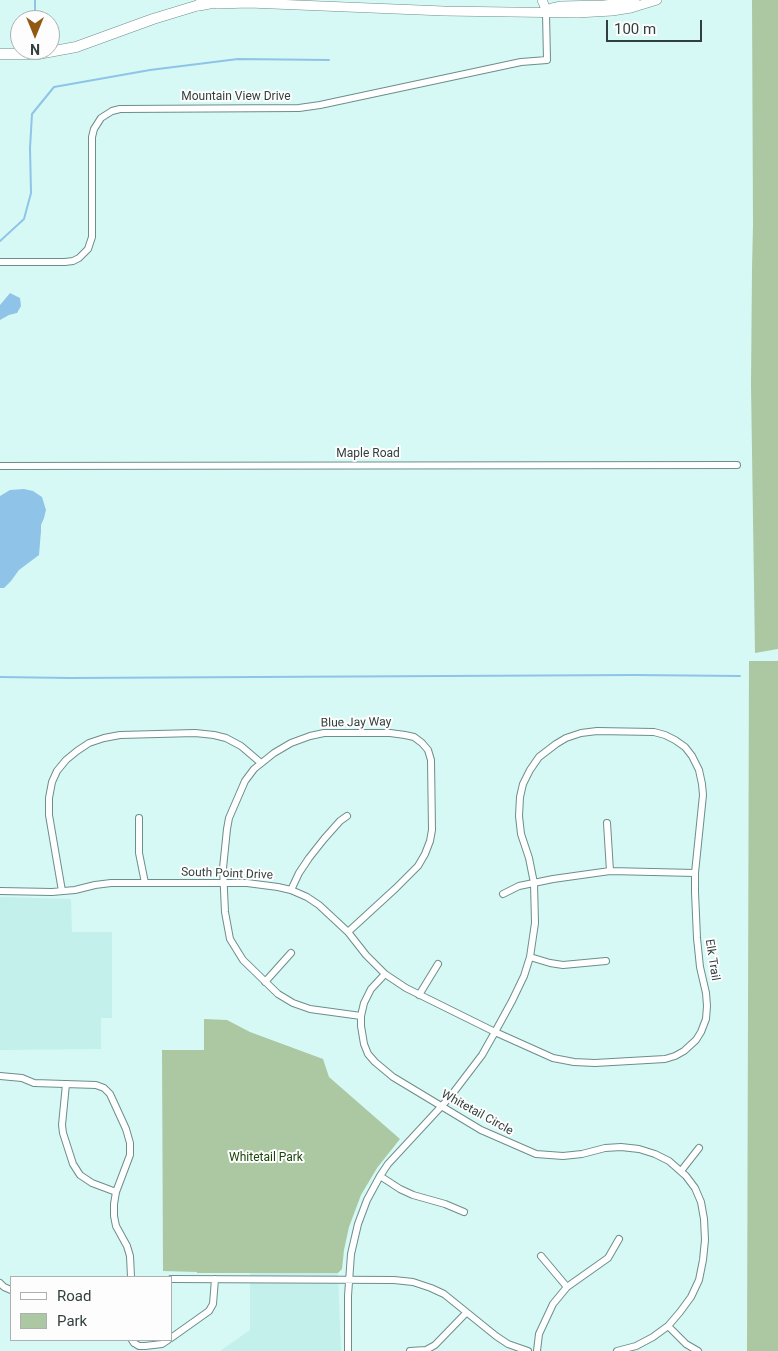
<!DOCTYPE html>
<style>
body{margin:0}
#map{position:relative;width:778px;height:1351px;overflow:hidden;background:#d6f9f5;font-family:Roboto,sans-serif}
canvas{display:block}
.legend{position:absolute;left:10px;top:1276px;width:162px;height:65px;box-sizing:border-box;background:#fdfdfd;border:1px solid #abb1b1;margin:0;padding:6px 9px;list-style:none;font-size:15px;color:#313f3e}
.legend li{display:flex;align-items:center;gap:10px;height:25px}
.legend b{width:25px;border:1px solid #abb1b1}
.north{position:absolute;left:10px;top:10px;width:50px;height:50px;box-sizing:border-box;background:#fdfdfd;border:1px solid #abb1b1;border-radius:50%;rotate:180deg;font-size:14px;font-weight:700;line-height:20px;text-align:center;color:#313f3e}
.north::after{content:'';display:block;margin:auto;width:18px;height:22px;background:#925915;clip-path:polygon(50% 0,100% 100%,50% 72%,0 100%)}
.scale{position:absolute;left:606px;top:20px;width:96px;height:22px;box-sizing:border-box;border:2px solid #313f3e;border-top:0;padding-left:6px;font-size:15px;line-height:18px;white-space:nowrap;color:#313f3e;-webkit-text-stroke:4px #fdfdfd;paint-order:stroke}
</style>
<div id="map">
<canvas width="778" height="1351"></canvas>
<ul class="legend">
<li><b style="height:6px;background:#fff"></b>Road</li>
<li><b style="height:14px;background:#abc8a3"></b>Park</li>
</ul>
<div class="north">N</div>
<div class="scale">100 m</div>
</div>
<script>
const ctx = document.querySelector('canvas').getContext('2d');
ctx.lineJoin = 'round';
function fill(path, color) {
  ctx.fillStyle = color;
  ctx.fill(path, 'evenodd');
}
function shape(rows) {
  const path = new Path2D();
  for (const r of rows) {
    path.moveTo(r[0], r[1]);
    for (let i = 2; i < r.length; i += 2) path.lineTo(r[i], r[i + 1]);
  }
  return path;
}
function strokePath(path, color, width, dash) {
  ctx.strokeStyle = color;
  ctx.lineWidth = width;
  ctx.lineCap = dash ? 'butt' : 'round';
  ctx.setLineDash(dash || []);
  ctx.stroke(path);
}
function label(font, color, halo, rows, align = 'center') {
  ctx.font = font + ' Roboto,sans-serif';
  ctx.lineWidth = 4;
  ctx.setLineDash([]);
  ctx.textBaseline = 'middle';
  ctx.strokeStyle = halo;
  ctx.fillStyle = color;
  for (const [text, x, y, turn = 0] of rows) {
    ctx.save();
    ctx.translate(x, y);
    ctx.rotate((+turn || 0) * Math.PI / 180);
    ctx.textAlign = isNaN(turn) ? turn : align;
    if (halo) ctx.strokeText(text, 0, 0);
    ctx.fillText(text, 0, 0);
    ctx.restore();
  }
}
fill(shape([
 [0,897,71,899,72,932,112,932,112,1018,101,1018,101,1049,0,1050],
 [250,1273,338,1273,341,1351,220,1351,250,1330]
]), '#c3f0eb');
fill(shape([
 [752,0,778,0,778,649,755,653,751,385,752,269,753,225],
 [749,661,778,661,778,1351,747,1351],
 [204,1019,227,1020,250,1032,323,1059,329,1077,400,1139,377,1168,361,1195,349,1227,344,1250,342,1269,338,1273,197,1273,197,1272,163,1271,162,1050,204,1050]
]), '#abc8a3');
fill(shape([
 [10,293,20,298,21,306,17,313,9,315,0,320,0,305],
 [24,489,33,491,42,497,46,510,44,518,41,525,41,531,39,555,19,570,11,581,4,588,0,588,0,496,10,490]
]), '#8fc4e8');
strokePath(shape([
 [35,20,35,0],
 [0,241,24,219,31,193,30,148,32,114,54,87,150,70,238,59,329,60],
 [0,677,70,678,634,675,740,676]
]), '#8fc4e8', 2);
const minor = shape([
 [0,262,65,262,73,261,79,258,88,249,92,237,92,137,94,129,101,118,112,111,120,109,299,108,320,105,521,62,547,60,546,13],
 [0,466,737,465],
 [139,818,139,853,145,883],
 [607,823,610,871],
 [291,890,299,873,309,858,324,839,340,821,347,816],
 [0,891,52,892,75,890,95,885,111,883,247,883,278,887,291,890,307,897,319,905,348,932,366,955,385,974,406,988,495,1032,553,1058,574,1062,595,1063,665,1059,675,1056,684,1051,696,1040,701,1032,706,1019,707,1006,706,993,700,967,697,938,695,892,695,873,703,795,702,784,699,770,692,756,685,747,675,740,665,735,654,732,597,731,581,733,566,738,556,744,539,757,530,770,523,784,520,797,519,816,521,834,529,858,534,883,535,923,530,957,524,976,512,1001,495,1032,482,1055,450,1097,388,1164,380,1176,367,1200,358,1224,351,1254,348,1296,348,1351],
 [62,891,49,815,49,798,52,782,57,771,66,760,77,751,89,743,104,738,120,735,195,733,214,735,226,738,241,746,261,763],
 [503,894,519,886,553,879,610,871,695,873],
 [348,932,396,888,418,866,425,854,430,841,432,830,431,760,428,750,422,743,414,737,405,735,390,733,324,733,310,736,291,743,274,753,254,769,245,781,229,818,227,829,223,868,225,912,230,939,243,960,278,994,293,1003,310,1009,361,1016],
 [530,957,550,963,563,965,606,961],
 [385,974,371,989,364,1003,361,1016,361,1026,364,1044,368,1054,375,1062,393,1077,481,1130,536,1154,563,1156,582,1154,605,1148,621,1147,639,1149,655,1154,669,1161,686,1176,695,1188,701,1202,704,1219,705,1240,703,1260,699,1280,691,1297,680,1312,668,1326,653,1337,636,1346,617,1351],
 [265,982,291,953],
 [419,995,438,964],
 [0,1076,22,1078,34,1083,96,1085,104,1088,110,1094,126,1129,130,1143,130,1155,116,1192,114,1204,114,1216,116,1226,127,1246,130,1256,131,1277],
 [66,1084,62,1125,63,1133,73,1164,80,1175,92,1183,116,1192],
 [681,1171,699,1148],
 [380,1176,400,1189,413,1195,445,1204,464,1212],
 [541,1256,567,1287],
 [171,1279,394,1280,413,1282,431,1288,444,1294,496,1336,508,1344,528,1351],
 [0,1283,4,1287,11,1290],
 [668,1326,686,1344,698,1351],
 [171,1338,209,1311,213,1304,215,1279],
 [132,1340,134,1343,139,1346,145,1346,162,1344,168,1340],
 [410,1351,426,1350,435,1345,466,1313],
 [537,1351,539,1334,553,1304,567,1287,608,1258,619,1239]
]);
const secondary = shape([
 [542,0,545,7,546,13],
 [618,1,635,0],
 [217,4,249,3,444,11,577,13,612,11,631,8,657,0],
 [547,13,552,8,561,6,604,5,614,4,623,1]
]);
const primary = shape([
 [0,54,38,54,76,47,153,19,199,5]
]);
const motorway = shape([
 [199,5,225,0]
]);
strokePath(minor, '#6d8e8b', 8);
strokePath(secondary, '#6d8e8b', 10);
strokePath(primary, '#6d8e8b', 11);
strokePath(motorway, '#6d8e8b', 12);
strokePath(minor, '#fff', 6);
strokePath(secondary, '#fff', 9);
strokePath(primary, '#fff', 10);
strokePath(motorway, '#fff', 11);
label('12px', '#313f3e', '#fdfdfd', [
 ["Mountain View Drive",236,97],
 ["Maple Road",368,454],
 ["Blue Jay Way",356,723,-1],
 ["South Point Drive",227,874,2],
 ["Elk Trail",712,960,81],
 ["Whitetail Circle",477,1113,29]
]);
label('12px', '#194807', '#fdfdfd', [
 ["Whitetail Park",266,1158]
]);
</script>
